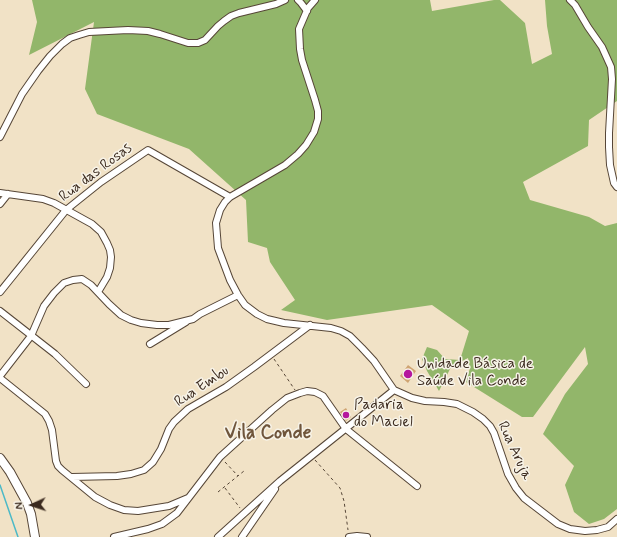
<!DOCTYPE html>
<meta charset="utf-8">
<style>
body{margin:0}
#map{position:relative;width:617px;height:537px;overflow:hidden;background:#f1e2c6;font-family:Mynerve,sans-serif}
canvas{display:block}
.north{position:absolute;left:12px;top:485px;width:40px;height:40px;-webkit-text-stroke:3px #f7f3e8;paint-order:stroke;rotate:267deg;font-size:11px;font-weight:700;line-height:16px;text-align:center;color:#3b2a1e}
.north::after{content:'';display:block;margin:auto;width:14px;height:18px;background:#3b2a1e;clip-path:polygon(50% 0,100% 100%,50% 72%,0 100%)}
</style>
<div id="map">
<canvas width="617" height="537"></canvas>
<div class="north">N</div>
</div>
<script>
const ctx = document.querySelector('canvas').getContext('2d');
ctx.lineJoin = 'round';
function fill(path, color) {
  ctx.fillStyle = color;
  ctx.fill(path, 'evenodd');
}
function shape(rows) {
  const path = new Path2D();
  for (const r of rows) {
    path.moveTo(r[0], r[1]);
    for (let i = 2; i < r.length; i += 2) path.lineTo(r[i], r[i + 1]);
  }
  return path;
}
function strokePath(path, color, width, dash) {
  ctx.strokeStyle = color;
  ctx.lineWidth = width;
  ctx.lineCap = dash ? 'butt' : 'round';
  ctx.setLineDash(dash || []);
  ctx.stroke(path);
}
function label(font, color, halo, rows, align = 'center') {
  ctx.font = font + ' Mynerve,sans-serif';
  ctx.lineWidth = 3;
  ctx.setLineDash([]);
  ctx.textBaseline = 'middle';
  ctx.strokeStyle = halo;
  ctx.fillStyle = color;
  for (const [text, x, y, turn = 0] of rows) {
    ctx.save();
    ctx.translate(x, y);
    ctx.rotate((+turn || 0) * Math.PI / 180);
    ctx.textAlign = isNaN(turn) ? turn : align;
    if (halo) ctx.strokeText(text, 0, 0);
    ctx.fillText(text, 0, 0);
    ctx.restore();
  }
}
fill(shape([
 [32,0,430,0,432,11,494,0,500,0,525,23,532,64,552,54,547,26,545,0,617,0,617,101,589,120,588,146,523,182,530,200,589,217,605,226,617,223,617,509,604,519,589,524,574,512,565,485,574,466,543,434,565,394,588,364,585,347,533,417,522,417,466,382,470,368,468,358,451,367,439,391,427,371,422,359,427,347,437,350,445,359,460,360,469,331,432,305,327,320,281,310,295,300,270,262,267,248,248,242,246,200,189,149,97,114,85,89,94,22,29,55,37,22]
]), '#92b66a');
strokePath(shape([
 [0,485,18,537]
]), '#4cb9c7', 1.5);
fill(shape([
 [408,365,416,371,408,383,400,376],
 [346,408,351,417,346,421,340,412]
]), '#cfa472');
const minor = shape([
 [298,0,301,3,307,11],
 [315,0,308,8,299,29,300,49,302,60,315,100,318,111,318,119,314,132,306,145,298,154,285,165,230,197,225,202,220,210,216,223,218,248,230,280,238,295,245,305,257,314,267,319,284,323,331,328,341,331,350,336,362,348,374,361,394,390,412,398,425,401,444,402,457,404,473,412,483,419,490,426,494,433,508,474,516,488,524,498,558,524,570,529,585,531,597,530,608,527,617,519],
 [570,0,575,5,588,27,602,47,611,67,612,79,609,133,609,147,610,165,614,183,617,187],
 [0,137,22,94,38,71,50,56,62,44,70,38,79,35,89,32,128,30,148,31,160,34,188,43,198,43,205,40,218,26,224,21,231,16,239,13,276,4,285,0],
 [0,193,43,199,54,203,92,224,101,232,107,243,110,250,111,257,110,268,107,277,98,292],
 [0,204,8,194],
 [0,292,66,210,101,182,148,150,230,197],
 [0,311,55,354,86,384],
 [150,344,186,322],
 [0,376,31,336,44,306,54,293,64,283,73,280,82,279,91,285,109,304,121,315,131,320,141,323,157,325,169,325,193,319,200,314,238,295],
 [0,378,45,414,49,421,52,430,56,461,58,466,62,470,95,497,110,505,124,510,138,511,169,506,188,498],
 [72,477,117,476,131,474,144,470,153,462,161,449,169,429,174,422,188,409,226,387,254,367,310,325],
 [114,537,148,529,162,524,177,513,220,457,272,410,287,398,300,393,307,391,315,392,323,396,346,429,417,486],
 [218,537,280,481,394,390],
 [242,537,275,489],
 [349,537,357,536,367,537]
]);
const tertiary = shape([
 [0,458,10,472,27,503,31,514,35,537]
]);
strokePath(minor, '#564637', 8);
strokePath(tertiary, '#564637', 10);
strokePath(shape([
 [274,359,295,390],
 [315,460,340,488,344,501,348,530],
 [225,462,238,476],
 [225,488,240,508],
 [218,492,244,471]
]), '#564637', 1, [3, 3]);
strokePath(minor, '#fff', 6);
strokePath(tertiary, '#fff', 8);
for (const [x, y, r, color] of [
 [408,374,5,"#b5179e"],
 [346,415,4,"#b5179e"]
]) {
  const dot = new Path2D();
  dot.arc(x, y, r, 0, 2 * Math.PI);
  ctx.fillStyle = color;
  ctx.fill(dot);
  strokePath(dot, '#f7f3e8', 1.5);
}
label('15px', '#3b2a1e', '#f7f3e8', [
 ["Rua das Rosas",96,173,-37],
 ["Rua Embu",202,387,-34],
 ["Rua Aruja",514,451,65]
]);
label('15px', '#3b2a1e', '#f7f3e8', [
 ["Unidade Básica de",417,365],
 ["Saúde Vila Conde",417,382],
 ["Padaria",354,406],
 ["do Maciel",354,423]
], 'left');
label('bold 19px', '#6f553b', '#f7f3e8', [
 ["Vila Conde",268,434]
]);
</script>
